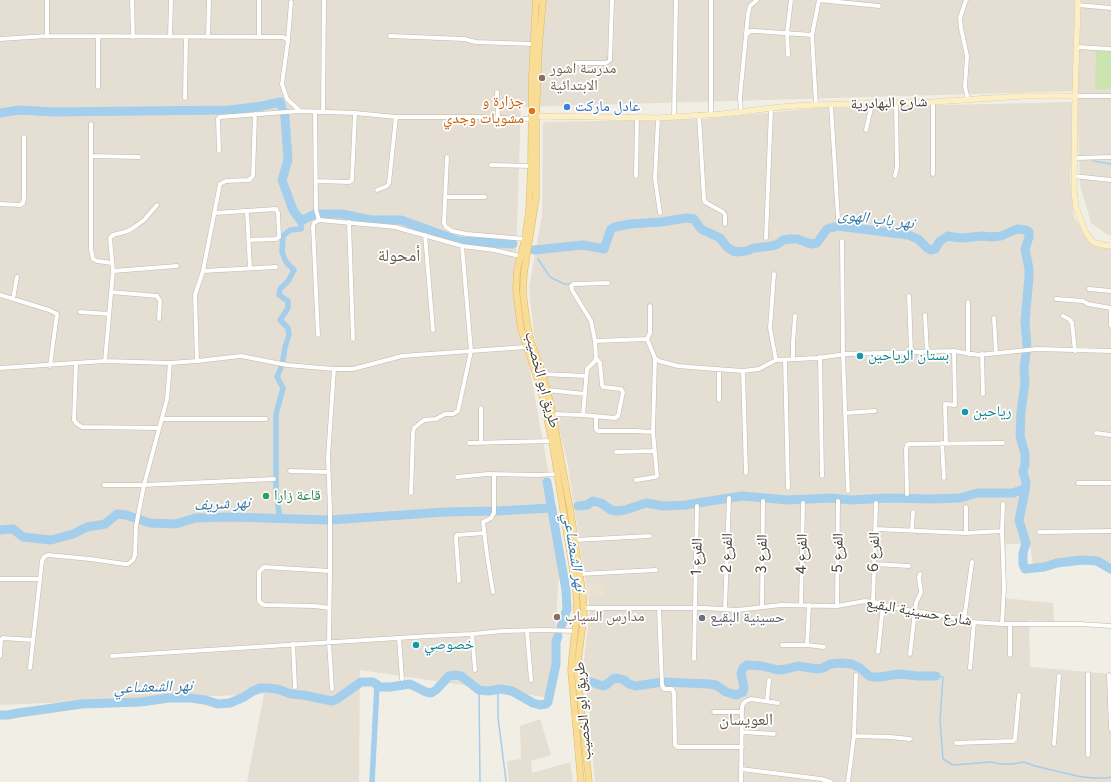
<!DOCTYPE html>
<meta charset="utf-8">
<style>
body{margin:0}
canvas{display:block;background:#f1eee5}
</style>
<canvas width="1111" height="782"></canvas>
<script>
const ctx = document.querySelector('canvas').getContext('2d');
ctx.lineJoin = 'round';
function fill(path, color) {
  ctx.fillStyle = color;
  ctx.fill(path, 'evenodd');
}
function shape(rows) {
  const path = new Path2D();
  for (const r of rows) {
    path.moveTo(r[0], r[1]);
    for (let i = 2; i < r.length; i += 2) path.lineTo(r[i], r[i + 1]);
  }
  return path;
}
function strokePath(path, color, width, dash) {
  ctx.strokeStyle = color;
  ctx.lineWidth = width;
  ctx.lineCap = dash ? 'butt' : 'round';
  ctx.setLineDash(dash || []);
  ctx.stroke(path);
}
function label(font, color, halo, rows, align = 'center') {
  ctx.font = font + ' Figtree,"Noto Naskh Arabic",sans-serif';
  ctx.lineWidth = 3.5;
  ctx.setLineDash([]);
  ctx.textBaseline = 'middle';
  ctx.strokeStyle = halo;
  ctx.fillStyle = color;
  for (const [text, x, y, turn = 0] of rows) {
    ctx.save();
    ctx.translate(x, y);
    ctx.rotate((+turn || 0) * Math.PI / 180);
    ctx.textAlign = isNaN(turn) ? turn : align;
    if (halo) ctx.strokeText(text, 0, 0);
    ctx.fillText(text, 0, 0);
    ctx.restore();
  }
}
fill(shape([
 [0,0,1111,0,1111,235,1108,235,1091,223,1080,185,1077,91,521,107,515,286,561,542,551,698,360,670,359,782,247,782,264,694,0,705],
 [1074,102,1070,177,1074,217,1089,240,1111,247,1111,563,1089,556,1033,565,1030,544,1006,544,1003,598,1053,603,1054,622,1029,620,1030,667,1111,674,1111,782,595,782,584,660,590,610,567,460,534,335,529,288,542,215,543,122,703,119,817,108],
 [540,719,551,755,531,761,532,773,570,762,573,782,509,782,507,761,521,759,520,726]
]), '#e5dfd3');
fill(shape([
 [587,583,603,583,604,596,588,597]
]), '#eae2cf');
fill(shape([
 [1096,51,1111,51,1111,89,1095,89]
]), '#cce4af');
strokePath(shape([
 [745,24,746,17],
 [1093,161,1111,164],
 [538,259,550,277,564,284,571,284],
 [936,676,943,677,940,720,943,759,953,765,991,762,1000,764,1012,764,1024,762,1035,766,1077,776,1092,778,1106,778,1111,777],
 [479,690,480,782],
 [498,690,498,717,506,781]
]), '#a3ceec', 1.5);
strokePath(shape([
 [283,360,285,347,289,335,288,328,280,320,288,308,288,301,279,295,280,289,288,281,294,270,286,262,282,252,283,236,290,230,301,229,301,221],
 [280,518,276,493,276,414,283,388,277,377,281,368],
 [372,782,377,685]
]), '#a3ceec', 5.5);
strokePath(shape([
 [0,113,19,110,53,112,230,110,262,106,280,102,285,117,288,160,282,180,293,210,301,221,315,214,342,214,371,220,401,220,459,241,513,244],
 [534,250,583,245,604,249,611,229,615,227,630,224,661,222,686,218,694,219,701,229,720,238,727,247,733,251,738,252,746,251,754,248,772,246,778,244,783,240,790,239,797,239,811,244,817,243,827,229,838,226,908,235,918,239,927,248,931,250,935,249,940,241,948,236,953,237,962,238,982,236,991,237,1001,236,1017,229,1026,230,1029,232,1029,237,1025,249,1029,269,1029,277,1025,321,1027,347,1024,368,1025,383,1021,412,1020,436,1025,454,1025,464,1023,472,1026,482,1025,491],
 [547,482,566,590,567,609,561,627],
 [578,506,587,505,593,501,601,503,611,510,617,511,625,510,646,503,663,506,685,505,742,496,788,500,831,498,852,500,888,498,932,499,960,498,977,493,1013,493,1021,490,1025,491,1019,520,1026,543,1023,553,1023,564,1025,569,1044,567,1057,563,1082,560,1097,561,1111,569],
 [0,530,13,529,23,537,51,540,73,534,87,527,105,524,117,514,126,515,150,523,176,524,195,518,229,517,330,520,445,512,496,511,552,508],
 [588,681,603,686,606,685,613,679,616,678,624,680,629,684,636,686,662,682,709,684,716,685,726,692,736,695,743,692,744,687,741,674,743,668,747,665,762,666,778,670,786,669,798,666,817,669,823,668,830,664,842,663,852,664,860,668,869,676,873,677,880,677,899,674,918,676,936,676],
 [0,715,8,715,18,713,82,704,140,702,169,698,190,698,205,700,218,704,230,703,244,697,253,691,260,688,267,688,277,689,291,694,303,695,332,701,337,699,361,682,373,682,380,687,390,687,410,684,426,692,431,693,436,690,449,676,455,675,461,676,479,690,488,691,501,689,512,691,533,703,540,705,546,704,548,702,556,664,556,642,558,636]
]), '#a3ceec', 9);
const street = shape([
 [132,0,133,37],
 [259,0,259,37],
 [819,0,879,6],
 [966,0,960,18,961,28,967,56,965,87,968,99],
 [1078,5,1111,8],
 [746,34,748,14,750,6,757,0],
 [47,36,47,0],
 [390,36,464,39,476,42,533,44],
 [98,37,98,87],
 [170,37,171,0],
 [208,37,209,0],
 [0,39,47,36,283,37,288,40,282,84,287,99,300,111],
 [288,40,291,2],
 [1077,47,1111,49],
 [788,55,787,33,791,0],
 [576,63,606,63,610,60,612,0],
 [497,92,498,118],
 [1075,96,1111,96],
 [185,98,186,37],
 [933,102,933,174],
 [816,105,812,35,819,0],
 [831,105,838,218],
 [315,112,316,210,319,220],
 [323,112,324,0],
 [741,113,740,97,746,35,750,31,755,31,812,35],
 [699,115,704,199,705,202,723,212,725,215,725,224],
 [711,115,711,0],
 [674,116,676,0],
 [658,118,655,179,660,213],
 [91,124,91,249,93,259,97,261,112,263],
 [866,130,872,104],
 [219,151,218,119,220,117,300,111,355,113,396,117,475,117,531,119],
 [91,156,139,157],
 [447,157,444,223,446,227,452,231,467,234,525,239],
 [1075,158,1111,157],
 [491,165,531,166],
 [636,176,637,118],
 [895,176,897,167,896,103],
 [1074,176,1111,180],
 [316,181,349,182,352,180,355,113],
 [377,190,387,186,389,183,396,117],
 [445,197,485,197],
 [0,204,20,205,23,203,24,198,24,137],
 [247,212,250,268],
 [215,213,276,209,278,213,279,237,276,239,248,240],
 [349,222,353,339],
 [425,235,433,330],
 [766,238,771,109],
 [842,241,843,354,848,491],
 [113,271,177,266],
 [203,271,276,267],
 [774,274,770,328,776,360],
 [1089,289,1111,291],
 [111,292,157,296,160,301,159,319],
 [0,295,49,310,57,314,50,366],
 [909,296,911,352],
 [13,299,17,277],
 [1056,299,1083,301,1088,304,1111,308],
 [968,302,968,354],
 [650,306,650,333,647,339,655,358,659,361,678,366,702,368,743,371,759,369,776,360,818,358,846,354,954,351,979,355,1037,349,1111,351],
 [1111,309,1111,326],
 [80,312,109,314],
 [925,315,927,352],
 [1063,316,1069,319,1072,323,1075,351],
 [994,318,996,353],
 [318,335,313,227,314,223,319,220,395,227,462,246,494,250,520,256],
 [595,341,647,339],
 [982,354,983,394],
 [820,357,822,476],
 [793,359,793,343,795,316],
 [785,360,788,488],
 [105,361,113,271,110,238,113,235,128,231,136,226,144,220,157,205],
 [197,361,195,295,203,271,220,184,226,181,249,180,253,176,255,114],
 [76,364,74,420,77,424,82,427,159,428],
 [0,368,105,361,170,363,197,361,241,356,287,365,334,369,353,369,402,356,526,347],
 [743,371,746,473],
 [542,374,586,376],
 [547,390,585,394],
 [719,400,719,369],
 [481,408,481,442],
 [845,413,875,411],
 [553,414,583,415,587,369,595,361,596,358,595,341,591,321,572,290,571,286,574,284,608,283],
 [583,415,615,418,618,416,623,392,621,389,603,387,602,385,600,363,596,358],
 [596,416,596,429,598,431,635,431,653,432],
 [162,419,266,419],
 [1096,433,1111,435],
 [469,443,552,441],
 [942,443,944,478],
 [946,443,945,404,955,405,954,351],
 [616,452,655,451],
 [290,471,328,472],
 [457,477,488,474,538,475,558,474],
 [636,480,655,477,657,476,653,432,655,358],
 [1078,483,1111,483],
 [104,485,144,485,274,479],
 [411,493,413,433,414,428,424,420,436,419,445,414,453,414,458,411,471,351,462,246],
 [907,494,906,449,907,445,910,444,1003,443],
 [966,507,966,533],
 [875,529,966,533,1002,531,1003,504],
 [912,529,913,512],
 [1002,531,1004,588,1002,624],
 [1039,532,1111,531],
 [575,540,650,536],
 [874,564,909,566],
 [580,574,656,570],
 [0,579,40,579],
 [459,581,456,538,457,535,484,533],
 [493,592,487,555,483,522,491,518,494,513,494,474],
 [873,602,876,503],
 [801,605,803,503],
 [837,606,838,501],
 [762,607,763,501],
 [329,608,315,606,265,605,262,604,259,601,259,572,264,567,330,571],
 [584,608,705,608,737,610,781,605,837,606,865,601,873,602,895,608,934,614,972,622,1002,624,1080,624,1111,626],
 [659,608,662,685,664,689,672,689,674,693,675,745,678,747,742,747],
 [725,609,729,498],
 [964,620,972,562],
 [527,631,531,680],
 [472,634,475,670],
 [399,638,402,679],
 [293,644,295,687],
 [782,645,807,645,824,647],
 [807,645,809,605],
 [878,652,883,605],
 [910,654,916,603,921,592,919,578,920,574],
 [1010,655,1010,624],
 [0,656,1,640,3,638,33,640],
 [112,656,430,636,472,634,503,631,544,630,575,631],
 [694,659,697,506],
 [30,668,42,561,44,557,48,555,90,559,125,564,128,564,133,560,135,555,136,526,144,485,167,399,170,363],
 [970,668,974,622],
 [1088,674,1088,755],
 [1109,675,1111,729],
 [332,689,329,642,330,571,330,508,328,457,334,369],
 [767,701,769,680],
 [714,712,742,712],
 [742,732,774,734],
 [854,736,890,737,910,739],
 [956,743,1013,741,1015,739,1019,695],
 [1054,744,1059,676],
 [741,769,821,779,831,782],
 [741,782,742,707,743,704,746,701,751,699,778,703],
 [848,782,854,736,856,675]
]);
const secondary = shape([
 [1075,96,1078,0],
 [536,116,658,118,722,114,781,107,811,105,933,102,1022,96,1075,96,1074,191,1076,207,1085,231,1091,240,1095,243,1103,245,1111,246]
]);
const primary = shape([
 [543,0,539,45,536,116,536,198,524,273,523,293,527,324,530,338,545,382,551,406,571,514,583,596,584,615,577,668,589,782],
 [543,1,536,0,532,75,531,166,529,211,525,239,517,270,516,290,521,329,541,390,552,441,576,590,577,613,572,658,571,670,581,782]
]);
strokePath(street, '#bfb8ab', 5);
strokePath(secondary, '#cfc097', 6);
strokePath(primary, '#ddb967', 7);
strokePath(street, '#fff', 4);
strokePath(secondary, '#fceec5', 5.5);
strokePath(primary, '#f9dc96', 6);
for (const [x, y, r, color] of [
 [542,78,4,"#8d6e63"],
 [567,107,4,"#3f7fe0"],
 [532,111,4,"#e8710a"],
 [860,356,4,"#0f9aa8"],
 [965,412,4,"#0f9aa8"],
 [266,496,4,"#2e9e5b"],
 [557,617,4,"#8d6e63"],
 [702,618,4,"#6b7280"],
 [416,645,4,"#0f9aa8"]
]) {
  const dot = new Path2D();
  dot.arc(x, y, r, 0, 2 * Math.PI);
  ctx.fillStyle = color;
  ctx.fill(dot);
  strokePath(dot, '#fff', 1.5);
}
label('15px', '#785e54', '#fff', [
 ["مدرسة اشور",550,69],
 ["الابتدائية",550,86],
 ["مدارس السياب",565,617]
], 'left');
label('15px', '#c56008', '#fff', [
 ["جزارة و",524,102],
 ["مشويات وجدي",524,119]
], 'right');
label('15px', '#433e35', '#fff', [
 ["شارع البهادرية",889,103,-2],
 ["طريق ابو الخصيب",542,380,75],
 ["الفرع 6",874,552,-88],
 ["الفرع 2",727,553,-88],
 ["الفرع 5",838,553,-89],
 ["الفرع 3",762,554,-89],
 ["الفرع 4",802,554,-89],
 ["الفرع 1",697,557,-89],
 ["شارع حسينية البقيع",919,612,10],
 ["طريق ابو الخصيب",583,711,-94]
]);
label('15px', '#366cbe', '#fff', [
 ["عادل ماركت",575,107]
], 'left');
label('15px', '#0d838f', '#fff', [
 ["بستان الرياحين",868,356],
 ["رياحين",973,412],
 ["خصوصي",424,645]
], 'left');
label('15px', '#27864d', '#fff', [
 ["قاعة زارا",274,496]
], 'left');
label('15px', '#5b616d', '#fff', [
 ["حسينية البقيع",710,618]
], 'left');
label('italic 16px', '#3478a9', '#fff', [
 ["نهر باب الهوى",876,219,7],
 ["نهر شريف",222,504,-3],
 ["نهر الشعشاعي",574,552,81],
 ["نهر الشعشاعي",153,687,-2]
]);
label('17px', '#665b4d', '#fff', [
 ["أمحولة",399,256],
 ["العويسان",746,720]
]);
</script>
